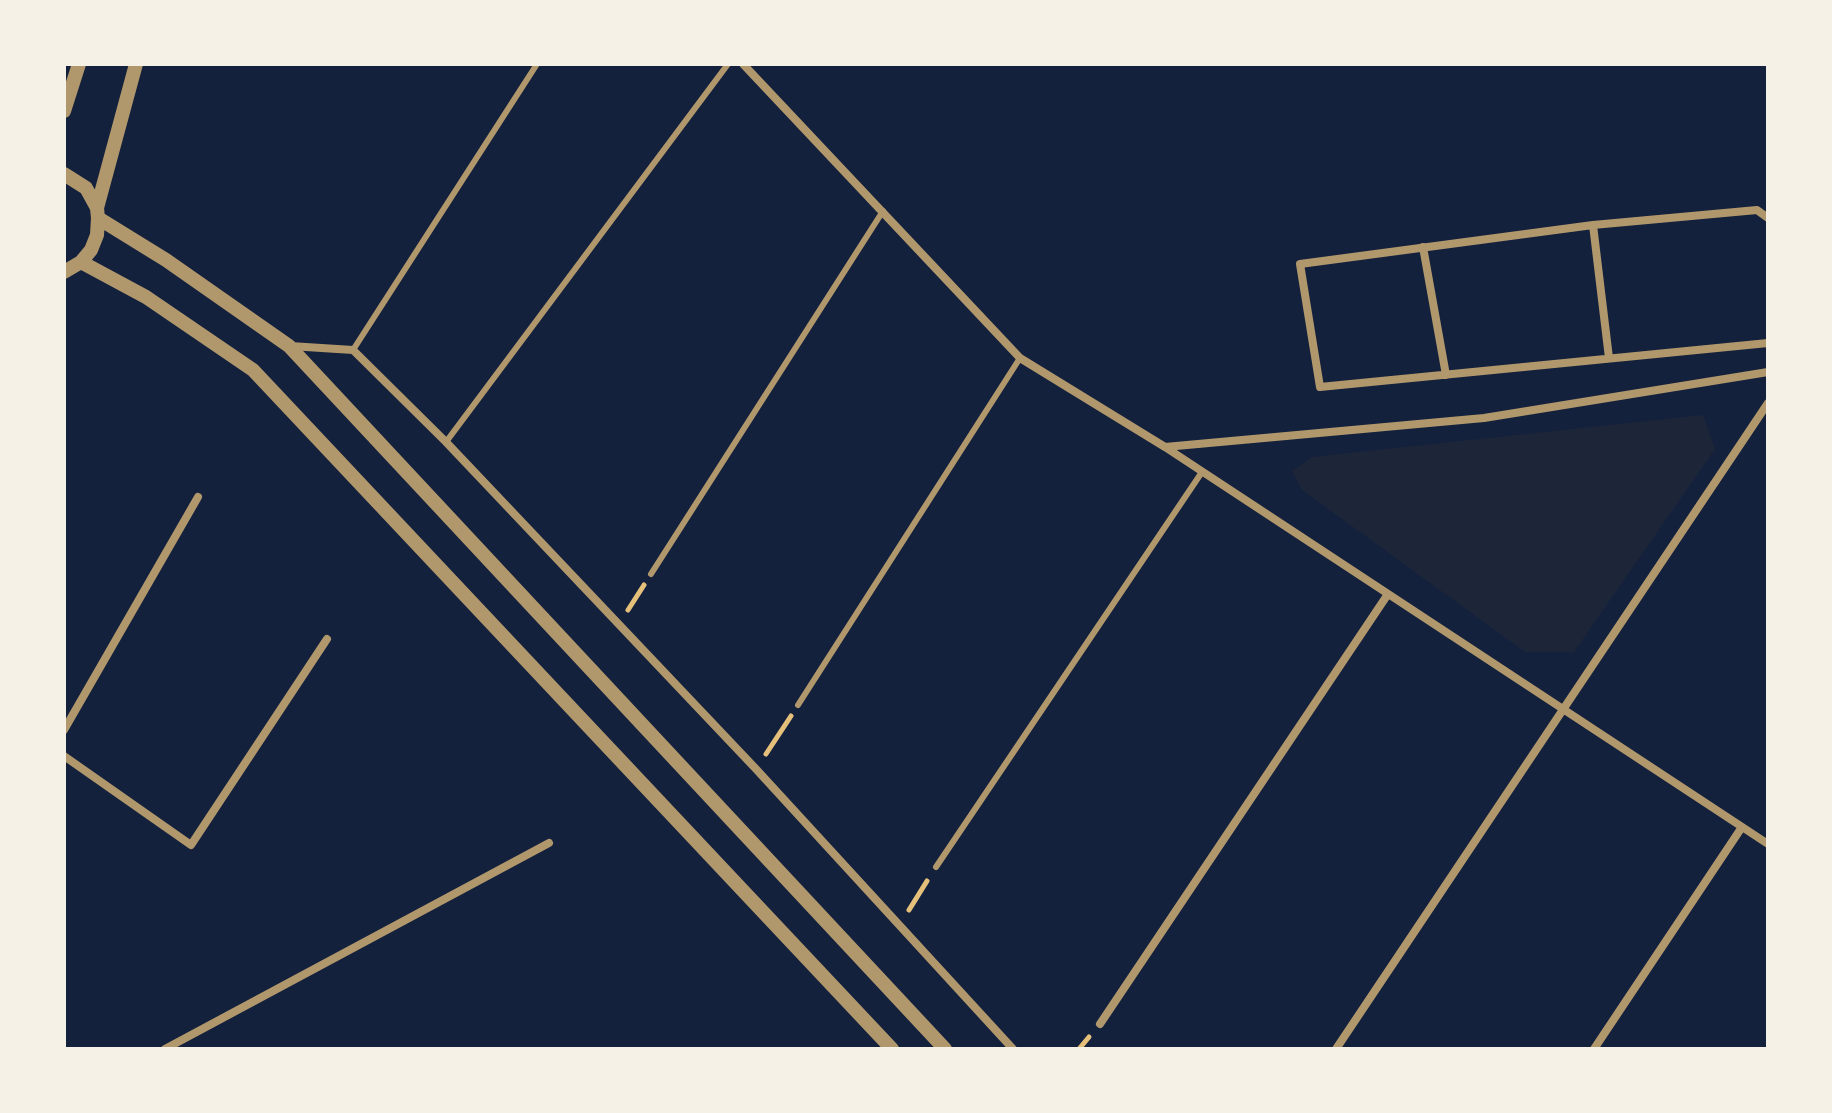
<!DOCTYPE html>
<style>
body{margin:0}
#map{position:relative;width:1832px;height:1113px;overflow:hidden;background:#14213d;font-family:"Source Sans 3",sans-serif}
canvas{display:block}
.frame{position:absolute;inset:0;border:66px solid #f6f1e7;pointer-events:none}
</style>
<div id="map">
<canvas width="1832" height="1113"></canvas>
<div class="frame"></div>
</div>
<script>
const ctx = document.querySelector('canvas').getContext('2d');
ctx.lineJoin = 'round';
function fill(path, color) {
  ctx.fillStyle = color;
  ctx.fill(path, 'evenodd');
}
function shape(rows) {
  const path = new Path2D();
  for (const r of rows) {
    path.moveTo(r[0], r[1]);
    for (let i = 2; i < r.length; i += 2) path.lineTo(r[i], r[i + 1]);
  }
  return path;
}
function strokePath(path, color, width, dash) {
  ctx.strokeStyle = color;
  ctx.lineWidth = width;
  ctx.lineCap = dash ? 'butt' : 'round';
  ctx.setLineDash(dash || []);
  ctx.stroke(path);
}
fill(shape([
 [1703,415,1715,449,1574,652,1525,652,1302,490,1292,471,1312,457]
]), '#1d2539');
strokePath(shape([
 [628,610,644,585],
 [766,754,791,716],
 [909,910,927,881],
 [1079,1049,1089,1037]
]), '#e5c07b', 5);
strokePath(shape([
 [353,350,537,64],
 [446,442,728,64],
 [651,574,883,211],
 [798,705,1020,358],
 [936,867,1202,472]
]), '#b1986c', 6);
strokePath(shape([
 [743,64,1020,358,1165,447,1768,844],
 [1768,218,1757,210,1593,225,1300,264,1320,387,1768,343],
 [1593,225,1609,358],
 [1423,247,1446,375],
 [290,346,353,350,446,442,756,769,1013,1049],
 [1165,447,1484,418,1768,372],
 [64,730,198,497],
 [64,756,191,845,327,639],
 [1100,1024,1388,594],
 [165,1049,549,843],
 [1336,1049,1768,403],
 [1594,1049,1742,827]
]), '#b1986c', 8);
strokePath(shape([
 [64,111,79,64],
 [64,174,86,188,97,208,98,218,97,235,91,250,81,262,64,272],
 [97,208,136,64],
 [98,218,166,260,289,346,945,1049],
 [81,262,146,297,253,370,892,1049]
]), '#b1986c', 14);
</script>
